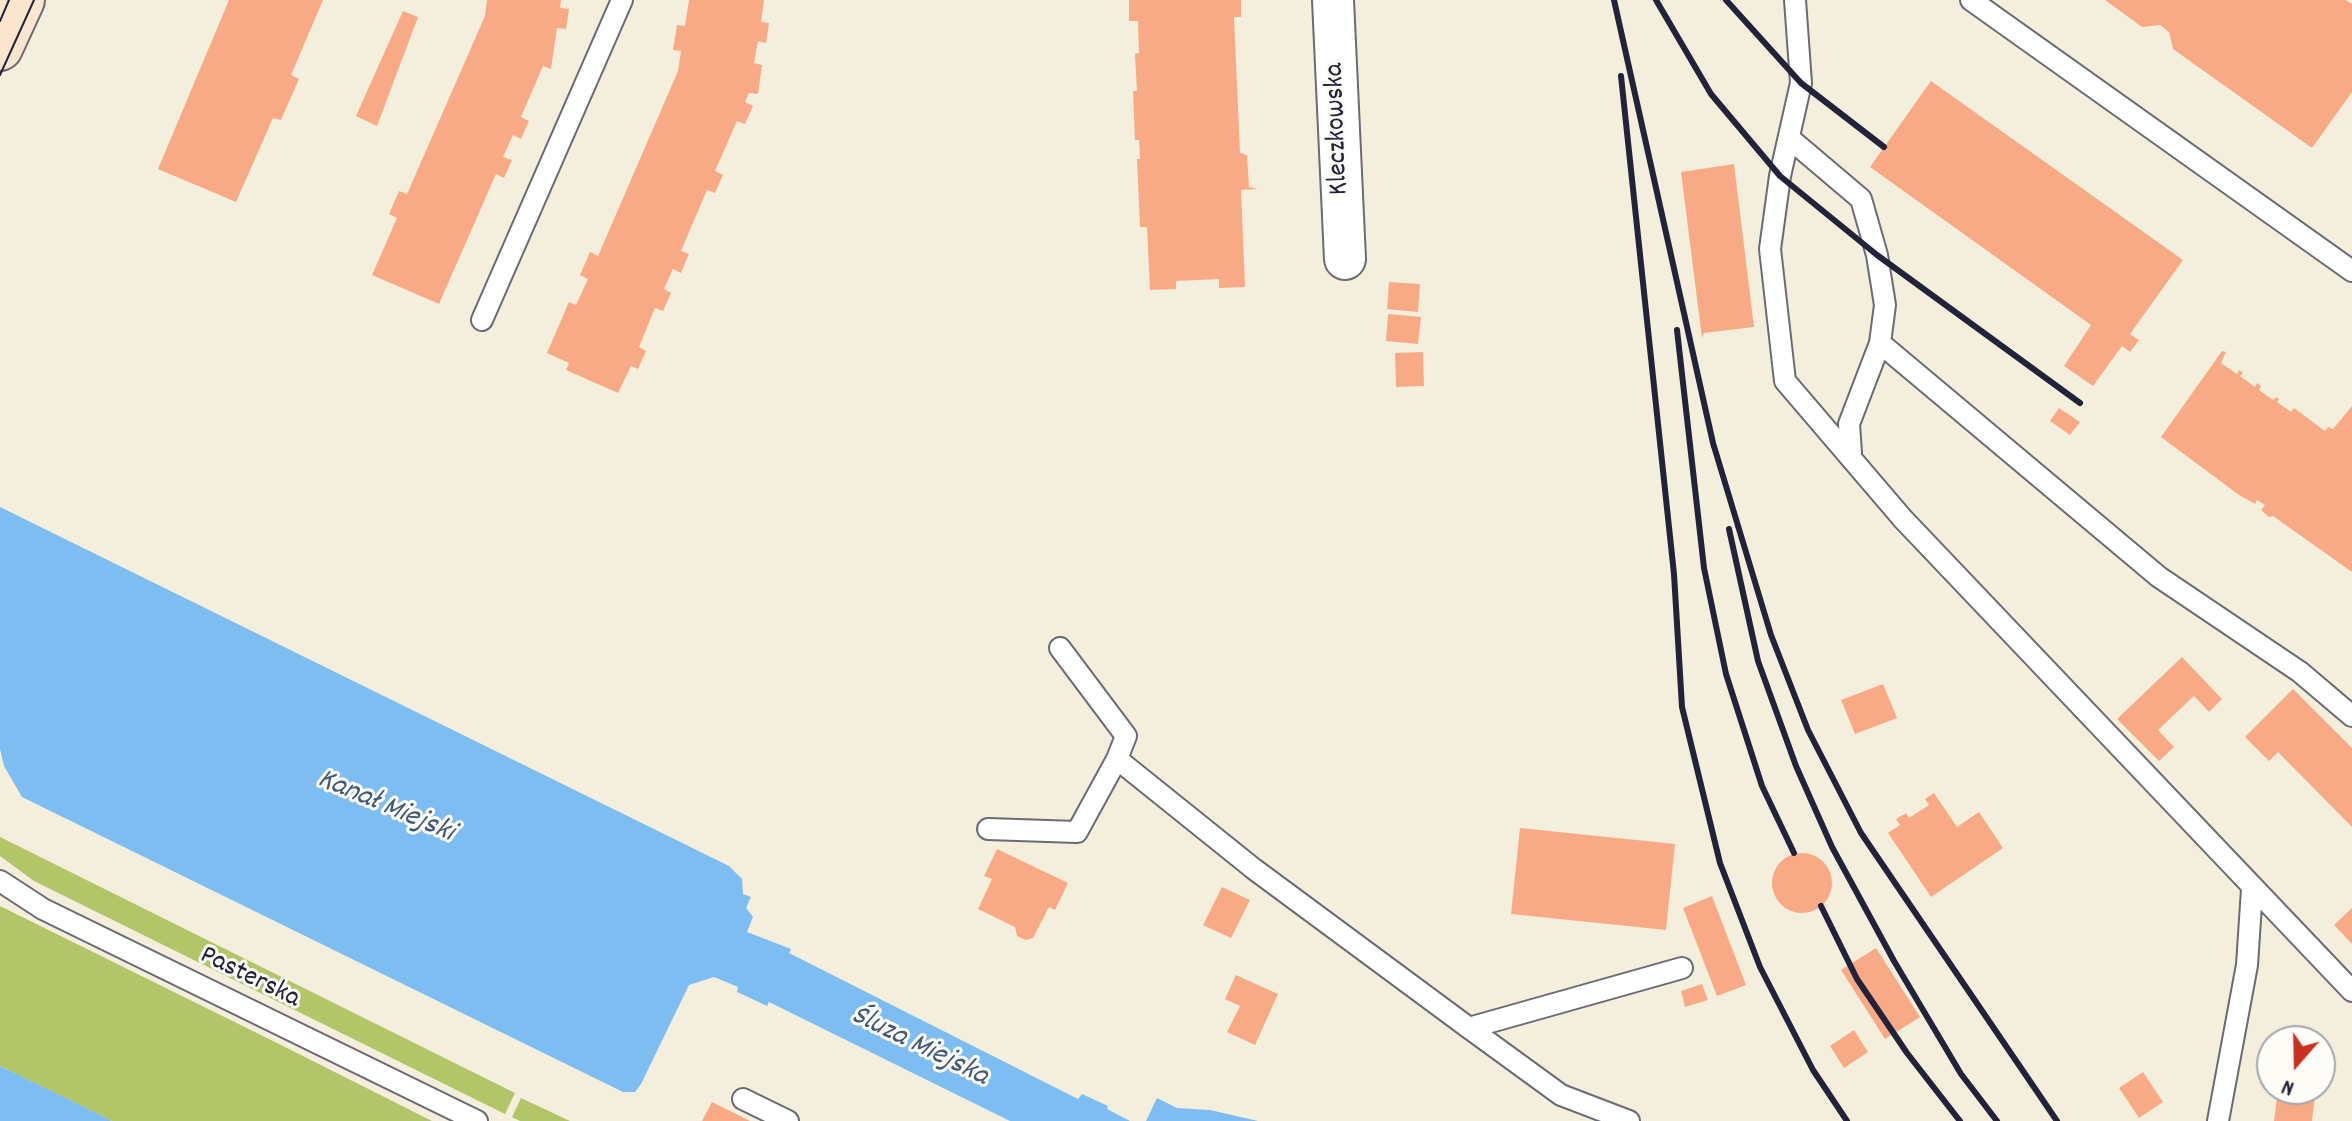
<!DOCTYPE html>
<meta charset="utf-8">
<style>
body{margin:0}
#map{position:relative;width:2352px;height:1121px;overflow:hidden;background:#f4efdc;font-family:Dekko,sans-serif}
canvas{display:block}
.north{position:absolute;left:2256px;top:1025px;width:80px;height:80px;box-sizing:border-box;background:#fdfcf7;border:2px solid #a5a5ac;border-radius:50%;rotate:200deg;font-size:22px;font-weight:700;line-height:32px;text-align:center;color:#22223b}
.north::after{content:'';display:block;margin:auto;width:28px;height:36px;background:#c8321e;clip-path:polygon(50% 0,100% 100%,50% 72%,0 100%)}
</style>
<div id="map">
<canvas width="2352" height="1121"></canvas>
<div class="north">N</div>
</div>
<script>
const ctx = document.querySelector('canvas').getContext('2d');
ctx.lineJoin = 'round';
function fill(path, color) {
  ctx.fillStyle = color;
  ctx.fill(path, 'evenodd');
}
function shape(rows) {
  const path = new Path2D();
  for (const r of rows) {
    if (r.length === 3) {
      path.moveTo(r[0] + r[2], r[1]);
      path.arc(r[0], r[1], r[2], 0, 2 * Math.PI);
      continue;
    }
    path.moveTo(r[0], r[1]);
    for (let i = 2; i < r.length; i += 2) path.lineTo(r[i], r[i + 1]);
  }
  return path;
}
function strokePath(path, color, width, dash) {
  ctx.strokeStyle = color;
  ctx.lineWidth = width;
  ctx.lineCap = dash ? 'butt' : 'round';
  ctx.setLineDash(dash || []);
  ctx.stroke(path);
}
function label(font, color, halo, rows, align = 'center') {
  ctx.font = font + ' Dekko,sans-serif';
  ctx.lineWidth = 6;
  ctx.setLineDash([]);
  ctx.textBaseline = 'middle';
  ctx.strokeStyle = halo;
  ctx.fillStyle = color;
  for (const [text, x, y, turn = 0] of rows) {
    ctx.save();
    ctx.translate(x, y);
    ctx.rotate((+turn || 0) * Math.PI / 180);
    ctx.textAlign = isNaN(turn) ? turn : align;
    if (halo) ctx.strokeText(text, 0, 0);
    ctx.fillText(text, 0, 0);
    ctx.restore();
  }
}
fill(shape([
 [0,837,515,1093,505,1114,34,881,0,856],
 [0,906,277,1043,432,1121,112,1121,0,1066],
 [521,1098,570,1121,520,1121,512,1117]
]), '#b2c569');
fill(shape([
 [0,507,729,866,742,879,743,894,751,897,746,908,753,917,747,932,791,949,789,953,1078,1099,1082,1094,1108,1106,1107,1109,1130,1121,1010,1121,769,1002,767,1006,746,996,737,992,738,987,714,977,689,985,641,1084,635,1092,623,1092,22,797,4,766,0,749],
 [0,1066,74,1102,112,1121,0,1121],
 [1157,1098,1177,1108,1210,1110,1258,1121,1146,1121]
]), '#7dbdf2');
fill(shape([
 [229,0,323,0,291,75,299,79,281,120,273,118,236,202,158,169],
 [487,0,561,0,560,8,569,9,566,29,557,28,551,69,543,66,521,117,529,121,521,139,513,135,503,157,512,160,504,178,496,174,439,304,372,275,397,218,389,214,399,191,407,194,485,16],
 [689,0,764,0,761,22,769,23,766,43,758,41,754,63,762,65,758,94,749,93,745,102,753,106,745,124,737,121,715,171,723,175,715,193,707,190,681,251,689,254,681,273,673,269,664,289,671,293,663,311,655,308,639,347,646,351,638,369,631,366,618,393,566,370,569,363,547,353,569,302,576,305,588,279,580,275,590,252,598,256,678,71,681,51,673,50,677,25,685,26],
 [1129,0,1241,0,1241,17,1234,17,1240,153,1247,155,1249,187,1258,189,1241,190,1245,287,1219,288,1219,279,1176,281,1176,289,1150,290,1147,227,1140,227,1137,159,1140,159,1139,140,1135,140,1133,91,1137,91,1135,54,1139,53,1138,21,1129,21],
 [2105,0,2346,0,2352,4,2352,92,2312,148,2173,49,2169,32,2160,25,2142,27],
 [403,11,418,17,377,126,356,116],
 [1931,81,2183,260,2130,334,2139,340,2130,352,2122,346,2093,386,2064,366,2091,325,1870,167],
 [1734,164,1754,327,1704,333,1702,338,1681,172],
 [1389,282,1420,284,1418,312,1387,309],
 [1388,314,1421,317,1418,344,1386,341],
 [2222,351,2226,352,2221,363,2237,374,2239,370,2243,373,2240,376,2255,387,2257,383,2261,386,2259,390,2273,400,2276,397,2279,399,2277,402,2291,412,2294,408,2325,431,2328,427,2333,429,2352,406,2352,572,2273,516,2269,517,2261,510,2265,505,2257,500,2255,504,2239,495,2161,437],
 [1423,352,1424,386,1396,387,1395,353],
 [2059,408,2080,422,2070,435,2050,421],
 [2182,657,2222,699,2209,712,2194,696,2158,730,2174,747,2159,761,2117,719],
 [1883,684,1897,718,1855,734,1841,700],
 [2293,689,2352,748,2352,827,2278,752,2269,761,2245,737],
 [1934,793,1957,827,1979,812,2003,848,1931,897,1888,833,1900,825,1896,819,1906,813,1909,818,1929,805,1925,799],
 [1520,828,1675,844,1666,930,1511,914],
 [997,849,1068,883,1055,910,1049,907,1033,938,1026,940,1017,936,1015,927,978,909,992,879,984,876],
 [1802,883,30],
 [1222,887,1250,900,1231,938,1203,925],
 [1712,896,1746,985,1717,996,1683,908],
 [2352,908,2352,944,2334,925],
 [1876,948,1920,1017,1885,1039,1841,970],
 [1236,975,1278,994,1255,1045,1227,1032,1240,1006,1225,999],
 [1702,984,1708,1000,1685,1007,1681,991],
 [1854,1030,1868,1052,1844,1068,1830,1046],
 [2143,1072,2163,1102,2139,1118,2119,1088],
 [2278,1089,2316,1089,2312,1121,2274,1121],
 [712,1102,750,1121,702,1121]
]), '#f8aa86');
const lane = shape([
 [1795,0,1801,83,1780,176,1770,249,1785,381,1903,519,2352,991],
 [1971,0,2352,271],
 [1789,138,1861,199,1877,255,1885,305,1880,343,2159,577,2300,672,2352,716],
 [482,320,622,0],
 [1851,453,1849,424,1880,343],
 [1117,759,1254,869,1469,1028,1682,968],
 [988,829,1077,832,1117,759,1126,736,1060,648],
 [0,881,43,909,477,1121],
 [1469,1028,1561,1095,1629,1121],
 [743,1099,788,1121],
 [2218,1121,2247,965,2252,889]
]);
const street = shape([
 [1333,0,1345,259]
]);
const secondary = shape([
 [0,48,22,0]
]);
strokePath(lane, '#6c6a73', 24);
strokePath(street, '#6c6a73', 44);
strokePath(secondary, '#6c6a73', 48);
strokePath(lane, '#fff', 20);
strokePath(street, '#fff', 40);
strokePath(secondary, '#fce5cf', 44);
strokePath(shape([
 [0,21,9,0],
 [0,75,34,0]
]), '#22223b', 2);
strokePath(shape([
 [1614,0,1713,443,1771,635,1808,730,1861,833,2057,1121],
 [1656,0,1711,94,1780,176,1877,255,2080,403],
 [1726,0,1801,83,1884,147],
 [1621,76,1674,574,1682,707,1720,863,1760,967,1813,1070,1847,1121],
 [1677,330,1704,568,1726,674,1762,786,1794,853],
 [1729,529,1758,661,1796,766,1832,847,1894,961,1961,1074,1997,1121],
 [1821,906,1857,979,1907,1053,1960,1121]
]), '#22223b', 6);
label('28px', '#22223b', '#fdfcf7', [
 ["Kleczkowska",1339,129,-92],
 ["Pasterska",249,979,26]
]);
label('italic 30px', '#42587b', '#fdfcf7', [
 ["Kanał Miejski",385,808,23],
 ["Śluza Miejska",919,1048,26]
]);
</script>
